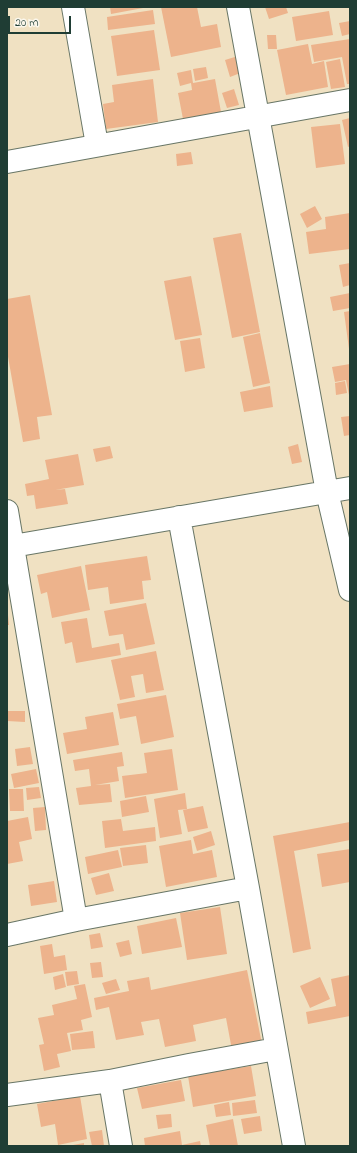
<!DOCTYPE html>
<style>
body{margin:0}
#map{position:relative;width:357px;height:1153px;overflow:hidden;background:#f0e1c2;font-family:"Indie Flower",sans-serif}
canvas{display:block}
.frame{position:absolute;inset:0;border:8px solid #1f3d34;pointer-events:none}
.scale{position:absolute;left:8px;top:16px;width:63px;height:18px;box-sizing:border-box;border:2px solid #1f3d34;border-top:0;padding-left:5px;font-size:12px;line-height:14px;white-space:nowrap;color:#1f3d34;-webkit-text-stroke:3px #fbf7ec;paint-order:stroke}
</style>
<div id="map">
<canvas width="357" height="1153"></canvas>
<div class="frame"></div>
<div class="scale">20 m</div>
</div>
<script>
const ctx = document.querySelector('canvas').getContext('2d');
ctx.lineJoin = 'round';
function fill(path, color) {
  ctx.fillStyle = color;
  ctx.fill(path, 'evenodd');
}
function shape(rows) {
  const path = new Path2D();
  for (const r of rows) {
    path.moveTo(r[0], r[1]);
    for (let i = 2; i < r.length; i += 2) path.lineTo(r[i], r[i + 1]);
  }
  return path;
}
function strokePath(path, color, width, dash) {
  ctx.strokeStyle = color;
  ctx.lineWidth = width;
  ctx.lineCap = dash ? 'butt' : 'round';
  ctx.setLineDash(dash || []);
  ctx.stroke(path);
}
fill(shape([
 [110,7,143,7,143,8,111,14],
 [161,7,197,7,201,27,217,24,221,47,171,57],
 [265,7,286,7,288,13,269,19],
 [153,10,155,24,108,30,107,17],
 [329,11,333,35,296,41,292,17],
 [350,21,350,34,342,36,339,23],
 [154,30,160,70,117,76,111,36],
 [267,35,276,35,277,49,268,49],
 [350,39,350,84,347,84,342,57,314,62,311,45],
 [308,44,312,64,324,61,328,87,286,95,277,50],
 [238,56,243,72,230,77,225,60],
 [340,59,345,87,331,89,326,62],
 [206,67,208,78,195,81,193,69],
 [191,70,193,83,215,79,221,112,183,119,178,93,192,90,191,83,180,86,177,73],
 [153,79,158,122,106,129,103,104,114,102,112,85],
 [234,89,239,105,227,108,222,93],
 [350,118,350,146,348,147,342,120],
 [340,124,345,164,316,168,311,127],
 [191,152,193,164,177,166,176,154],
 [315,206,322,219,307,228,300,214],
 [350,213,350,249,309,254,306,232,326,229,325,217],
 [241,233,260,332,232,338,213,238],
 [350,263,350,285,343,287,339,265],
 [191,276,202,335,175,340,164,281],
 [350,293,350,308,333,311,330,297],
 [30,295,52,415,37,417,40,439,23,442,7,351,7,299],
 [350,311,350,349,349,349,344,312],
 [260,333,270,383,253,387,243,337],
 [200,338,205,368,185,372,180,341],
 [350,364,350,395,349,395,346,380,335,382,332,367],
 [345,381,347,393,336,395,335,383],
 [270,386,273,407,244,412,240,392],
 [350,416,350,435,344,436,341,417],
 [298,444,302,462,292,464,288,447],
 [110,446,113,458,96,462,93,449],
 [78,454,84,485,55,490,65,489,68,504,36,509,34,495,27,496,25,484,49,479,45,460],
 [147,556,151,580,142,581,144,599,110,604,108,587,88,590,85,565],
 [81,566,90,610,52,618,47,592,41,594,37,575],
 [146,603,155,644,126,650,123,634,109,636,104,611],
 [7,615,8,615,9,625,7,625],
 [87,618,92,648,119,643,121,655,76,663,72,642,65,644,61,622],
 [156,651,164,690,146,693,143,674,131,676,135,697,120,700,111,660],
 [166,695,174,737,141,744,136,716,120,719,117,704],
 [7,711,25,711,25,722,7,721],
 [113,712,119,745,67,754,63,733,87,729,85,717],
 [30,747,33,764,17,766,15,749],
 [172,749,178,790,125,798,122,776,147,773,144,753],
 [122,752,124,766,117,767,119,781,95,785,110,784,112,802,79,805,76,788,91,786,89,769,75,771,73,760],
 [36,769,39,783,14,788,11,774],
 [39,787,41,798,27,800,26,788],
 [9,789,23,789,24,811,10,811],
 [185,793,187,809,178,810,182,834,160,838,154,799],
 [146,796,149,812,122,817,120,801],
 [203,806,208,828,188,832,183,810],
 [45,807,46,830,35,831,33,808],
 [28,817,32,839,19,842,23,861,7,864,7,821],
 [121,819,123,831,155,827,156,841,105,848,102,821],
 [350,822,350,840,294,851,311,949,293,953,273,836],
 [211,831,215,845,197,851,193,837],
 [191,840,193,854,212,850,217,877,166,887,159,846],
 [146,845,148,863,123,866,120,848],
 [350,849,350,882,322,887,317,854],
 [118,850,122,867,88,874,85,857],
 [109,873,114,891,96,895,91,878],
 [54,881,57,902,31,906,28,885],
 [220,907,227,954,187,960,180,913],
 [176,918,182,947,142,954,137,926],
 [100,933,103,947,91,949,89,935],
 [129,940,132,954,120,957,116,943],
 [52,944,54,957,65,955,67,970,44,974,40,946],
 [101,962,103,977,92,978,90,963],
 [247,970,262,1044,232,1050,226,1018,193,1025,196,1041,165,1047,159,1019,141,1022,144,1035,116,1040,109,1007,96,1010,94,998,129,991,127,981,149,977,151,990],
 [77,971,79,984,67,986,65,972],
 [63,974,66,987,55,990,53,977],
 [350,975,350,1016,308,1024,306,1012,336,1006,331,979],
 [320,977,330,999,310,1008,300,986],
 [116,979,120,990,106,994,102,983],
 [85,984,92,1017,81,1020,83,1030,67,1033,71,1051,57,1054,60,1067,44,1071,39,1045,44,1044,38,1018,54,1015,52,1005,77,999,74,986],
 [93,1031,95,1048,72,1050,70,1034],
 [251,1066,256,1096,193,1107,188,1076],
 [181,1080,185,1101,142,1109,137,1088],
 [80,1096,87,1139,58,1145,55,1124,41,1127,37,1104],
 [255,1100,257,1113,233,1116,232,1103],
 [229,1102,231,1115,216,1117,214,1105],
 [171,1114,172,1127,158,1129,156,1115],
 [260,1116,262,1131,244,1134,241,1119],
 [233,1119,238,1146,210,1146,206,1125],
 [102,1130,104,1146,92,1146,89,1132],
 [180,1131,182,1145,200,1141,201,1146,145,1146,144,1138],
 [84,1143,84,1146,73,1146,73,1145]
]), '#edb38c');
const minor = shape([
 [73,7,97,145],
 [238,7,327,492,350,590],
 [7,162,350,100],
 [7,511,76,920],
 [179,517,248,888,294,1146],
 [7,547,350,488],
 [7,935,76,920,248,888],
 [110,1081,121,1146],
 [7,1095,110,1081,189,1065,276,1049]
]);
strokePath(minor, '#687666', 24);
strokePath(minor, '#fff', 22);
</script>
